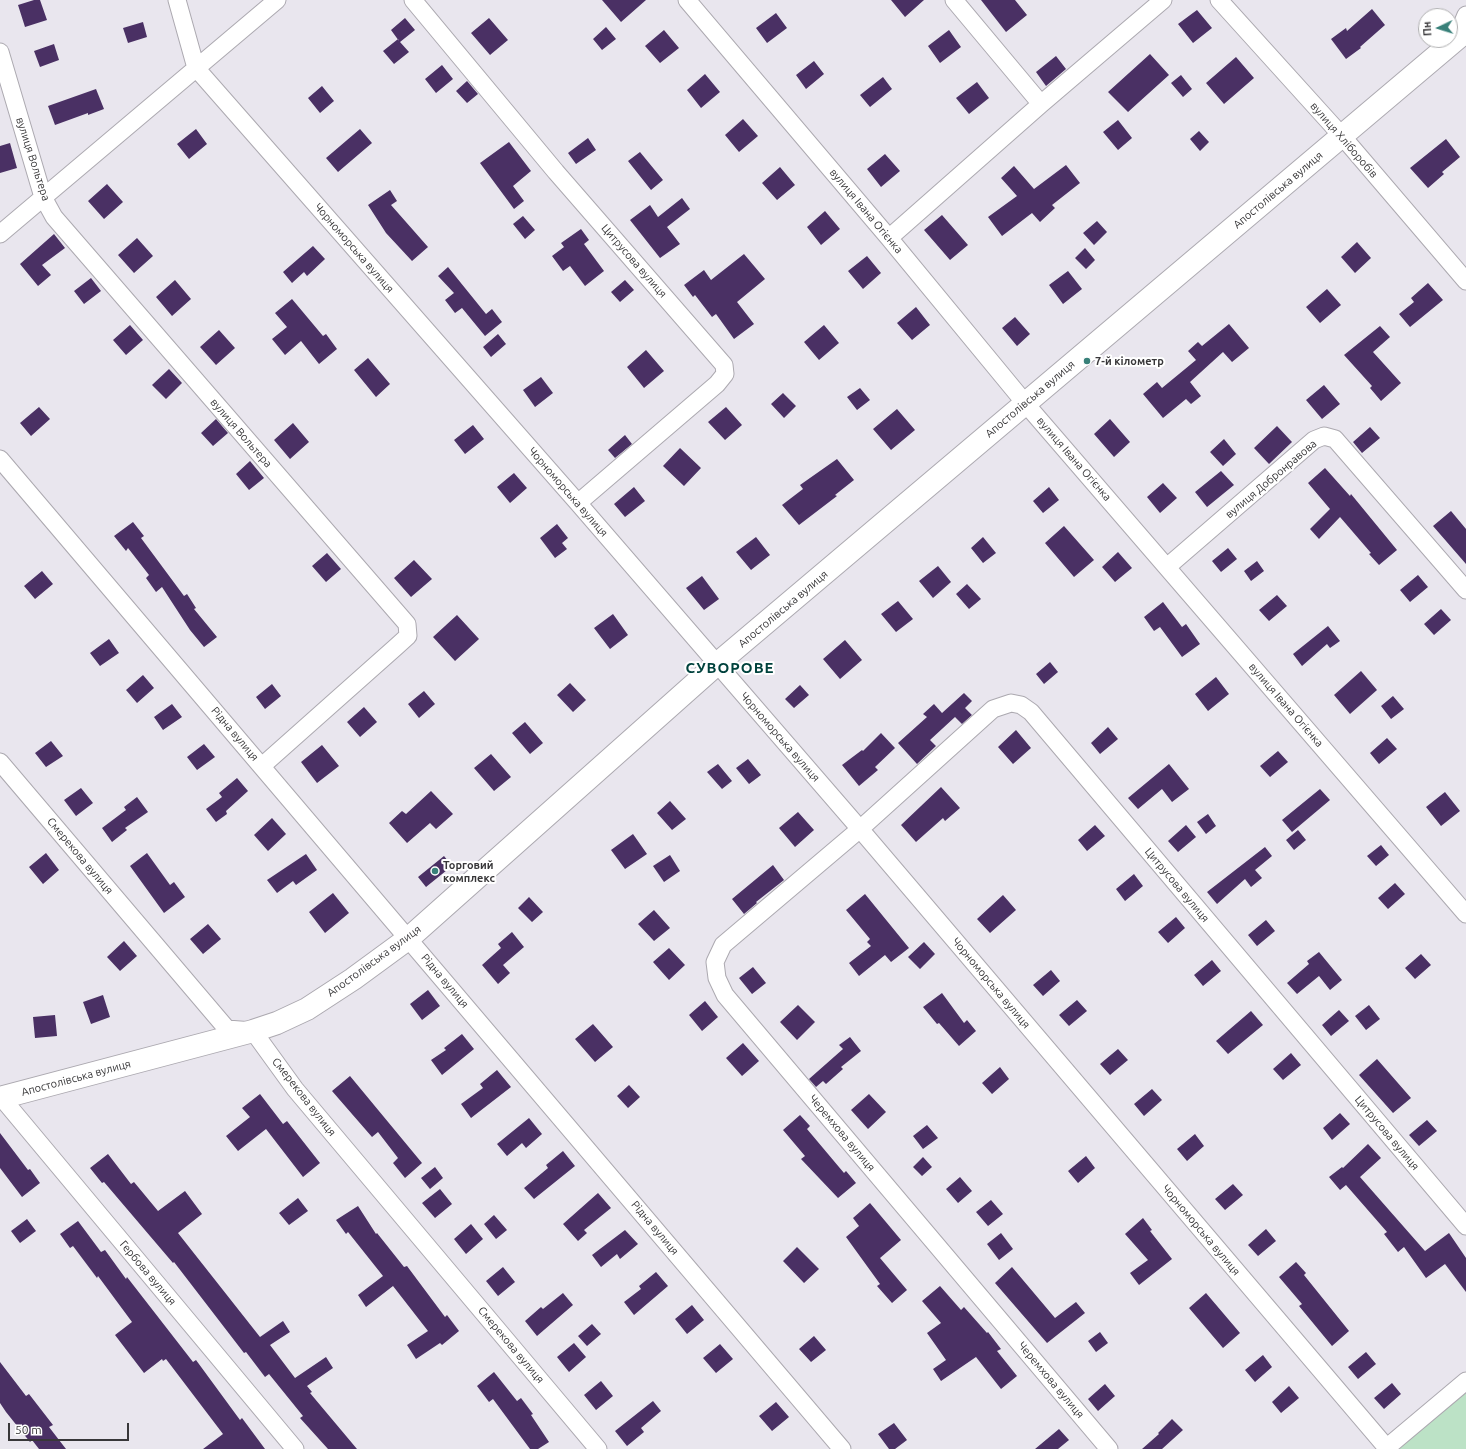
<!DOCTYPE html>
<meta charset="utf-8">
<style>
body{margin:0}
#map{position:relative;width:1466px;height:1449px;overflow:hidden;background:#e9e6ee;font-family:Ubuntu,sans-serif}
canvas{display:block}
.north{position:absolute;left:1418px;top:8px;width:40px;height:40px;box-sizing:border-box;background:#fff;border:1px solid #afafb0;border-radius:50%;rotate:266deg;font-size:11px;font-weight:700;line-height:16px;text-align:center;color:#383739}
.north::after{content:'';display:block;margin:auto;width:14px;height:18px;background:#388079;clip-path:polygon(50% 0,100% 100%,50% 72%,0 100%)}
.scale{position:absolute;left:8px;top:1423px;width:121px;height:18px;box-sizing:border-box;border:2px solid #383739;border-top:0;padding-left:5px;font-size:12px;line-height:14px;white-space:nowrap;color:#383739;-webkit-text-stroke:3px #fff;paint-order:stroke}
</style>
<div id="map">
<canvas width="1466" height="1449"></canvas>
<div class="north">Пн</div>
<div class="scale">50 m</div>
</div>
<script>
const ctx = document.querySelector('canvas').getContext('2d');
ctx.lineJoin = 'round';
function fill(path, color) {
  ctx.fillStyle = color;
  ctx.fill(path, 'evenodd');
}
function shape(rows) {
  const path = new Path2D();
  for (const r of rows) {
    path.moveTo(r[0], r[1]);
    for (let i = 2; i < r.length; i += 2) path.lineTo(r[i], r[i + 1]);
  }
  return path;
}
function strokePath(path, color, width, dash) {
  ctx.strokeStyle = color;
  ctx.lineWidth = width;
  ctx.lineCap = dash ? 'butt' : 'round';
  ctx.setLineDash(dash || []);
  ctx.stroke(path);
}
function label(font, color, halo, rows, align = 'center') {
  ctx.font = font + ' Ubuntu,sans-serif';
  ctx.lineWidth = 4;
  ctx.setLineDash([]);
  ctx.textBaseline = 'middle';
  ctx.strokeStyle = halo;
  ctx.fillStyle = color;
  for (const [text, x, y, turn = 0] of rows) {
    ctx.save();
    ctx.translate(x, y);
    ctx.rotate((+turn || 0) * Math.PI / 180);
    ctx.textAlign = isNaN(turn) ? turn : align;
    if (halo) ctx.strokeText(text, 0, 0);
    ctx.fillText(text, 0, 0);
    ctx.restore();
  }
}
fill(shape([
 [1466,1381,1466,1449,1385,1449]
]), '#bce2c6');
fill(shape([
 [34,0,40,0,47,20,25,27,18,5],
 [602,0,646,0,621,22],
 [891,0,924,0,905,17],
 [981,0,1015,0,1027,15,1006,32],
 [1372,9,1385,25,1360,47,1361,48,1346,59,1331,39,1346,28,1347,31],
 [1197,10,1212,28,1193,43,1178,24],
 [776,13,787,28,767,43,756,28],
 [405,18,415,30,400,42,409,52,394,64,383,51,398,39,399,41,391,30],
 [489,18,508,40,490,55,471,33],
 [143,22,147,37,128,43,123,28],
 [606,27,616,39,602,50,593,39],
 [664,30,679,48,660,63,645,46],
 [949,30,961,47,940,63,928,46],
 [54,44,59,60,40,67,34,51],
 [1150,54,1169,75,1128,112,1108,92],
 [1056,56,1066,69,1046,86,1036,72],
 [1236,57,1254,78,1224,104,1206,83],
 [814,61,824,74,806,89,796,75],
 [442,65,453,79,436,93,425,79],
 [705,74,720,92,701,108,687,90],
 [1181,75,1192,89,1183,97,1171,83],
 [883,77,892,89,870,107,860,95],
 [467,81,478,94,467,103,456,91],
 [977,82,989,98,969,114,956,98],
 [322,86,334,101,320,113,308,98],
 [96,89,104,109,88,115,88,113,55,125,48,106],
 [743,119,758,136,739,152,725,135],
 [1118,120,1132,138,1118,150,1103,132],
 [196,129,207,144,189,159,177,144],
 [360,129,372,143,338,172,326,158],
 [1199,131,1209,142,1200,151,1190,139],
 [588,138,596,150,576,164,568,153],
 [1446,139,1460,157,1442,172,1444,174,1428,188,1410,168],
 [509,142,531,171,513,186,524,201,514,209,480,163],
 [10,143,17,168,0,173,0,146],
 [640,152,663,180,651,190,628,161],
 [885,154,900,171,881,187,867,169],
 [1066,165,1080,183,1052,205,1055,208,1040,222,1032,213,1002,236,988,217,1017,196,1001,178,1014,166,1034,189],
 [780,167,795,185,777,200,762,183],
 [107,184,123,202,104,219,88,201],
 [390,190,397,201,391,205,428,247,412,261,386,233,368,205],
 [682,198,690,209,667,227,680,244,660,258,630,220,650,205,658,217],
 [825,211,840,229,821,245,807,227],
 [942,215,968,245,950,260,924,230],
 [523,216,535,230,525,239,513,224],
 [1097,221,1107,232,1094,245,1083,233],
 [581,229,589,240,584,244,604,271,585,286,570,266,563,271,552,256,564,247,561,243],
 [54,234,65,248,42,265,51,275,38,286,20,264],
 [137,238,153,256,134,273,118,255],
 [1357,242,1371,258,1355,273,1341,257],
 [313,246,325,259,307,276,304,272,292,283,283,272],
 [1085,248,1095,260,1086,269,1075,258],
 [744,254,765,279,737,302,754,324,734,339,716,314,712,317,695,295,693,297,684,285,704,270,711,280],
 [867,256,881,273,863,289,848,271],
 [448,267,486,314,492,309,502,322,485,336,462,308,455,313,445,300,454,293,438,276],
 [1068,271,1082,289,1063,304,1049,285],
 [91,278,101,291,84,304,74,291],
 [175,280,191,299,172,316,156,297],
 [625,280,634,290,620,302,611,292],
 [1428,283,1443,300,1410,327,1399,314,1414,302,1411,298],
 [1327,289,1341,305,1320,323,1306,307],
 [292,299,323,336,326,334,337,349,319,364,301,341,285,355,272,339,287,327,275,313],
 [916,307,930,325,912,340,897,323],
 [1015,317,1030,334,1017,346,1002,328],
 [1229,324,1249,348,1232,362,1223,352,1190,382,1201,396,1191,404,1186,399,1163,418,1143,394,1157,382,1162,388,1196,360,1188,351,1198,342,1202,346],
 [130,325,143,340,126,355,113,340],
 [824,325,839,343,819,360,804,342],
 [1380,326,1390,337,1373,352,1401,383,1381,401,1370,388,1372,386,1344,355],
 [219,330,235,348,216,365,200,347],
 [498,334,506,344,491,357,483,347],
 [646,350,664,371,644,388,627,367],
 [368,358,390,384,376,397,354,370],
 [169,369,182,383,166,399,152,385],
 [541,377,553,393,535,407,523,390],
 [1324,385,1340,404,1322,419,1306,400],
 [860,388,870,400,857,410,847,397],
 [783,393,796,406,784,418,771,404],
 [39,407,50,419,31,436,20,423],
 [726,407,742,425,725,440,708,422],
 [897,409,915,430,891,450,873,429],
 [216,419,228,433,213,446,201,433],
 [1110,419,1130,442,1114,457,1094,434],
 [293,423,309,442,290,459,274,440],
 [473,425,484,439,465,454,454,440],
 [1277,426,1292,442,1269,464,1254,448],
 [1370,427,1380,438,1362,453,1353,442],
 [625,435,632,444,615,458,608,450],
 [1224,439,1236,454,1223,466,1210,452],
 [680,448,701,468,684,486,663,466],
 [837,459,854,480,835,495,837,496,799,525,782,505,803,489,800,485],
 [250,461,264,478,249,490,236,474],
 [1325,468,1350,496,1351,494,1397,550,1379,565,1369,554,1371,553,1340,517,1319,539,1310,529,1330,509,1308,483],
 [1221,471,1234,485,1207,507,1195,492],
 [514,473,527,488,510,503,497,487],
 [1163,483,1177,498,1160,513,1147,497],
 [634,487,645,501,625,517,614,504],
 [1049,487,1059,500,1043,513,1033,501],
 [1451,511,1466,529,1466,564,1433,526],
 [133,522,144,536,141,538,184,596,187,594,196,608,194,609,217,637,204,647,190,630,162,587,156,592,146,578,149,575,128,548,126,551,114,536],
 [557,524,568,538,562,543,567,549,555,558,540,538],
 [1064,526,1094,560,1074,577,1045,543],
 [756,537,770,555,751,570,736,552],
 [983,537,996,553,983,563,971,548],
 [1228,548,1237,559,1221,572,1212,561],
 [1118,552,1132,568,1115,582,1102,567],
 [327,553,341,569,326,582,312,566],
 [414,560,432,579,411,597,394,578],
 [1257,561,1264,571,1251,581,1244,571],
 [938,566,951,582,933,598,919,581],
 [42,571,53,584,35,599,24,586],
 [1418,575,1428,587,1410,602,1400,590],
 [702,576,719,599,704,610,686,588],
 [967,584,981,599,969,609,956,594],
 [1277,595,1287,606,1269,621,1259,610],
 [898,601,913,619,896,632,881,614],
 [1163,602,1182,627,1186,624,1200,644,1182,657,1160,627,1154,631,1144,617],
 [1441,609,1451,620,1434,635,1424,624],
 [613,614,628,635,610,649,594,628],
 [457,615,479,639,455,661,433,637],
 [1328,626,1340,641,1330,648,1327,644,1302,666,1293,654],
 [109,639,119,653,100,666,90,653],
 [845,640,862,660,840,679,823,659],
 [1050,662,1058,672,1044,684,1036,674],
 [1361,671,1377,690,1350,714,1334,695],
 [143,675,154,688,137,703,126,690],
 [1216,677,1229,694,1208,711,1195,694],
 [570,683,586,700,573,712,557,695],
 [272,684,281,696,265,709,256,697],
 [800,685,809,695,794,708,785,699],
 [424,691,435,704,419,718,408,704],
 [964,693,972,701,965,708,972,715,962,724,955,717,930,740,936,746,917,764,898,743,927,717,923,714,934,704,942,713],
 [1393,696,1404,709,1391,719,1381,706],
 [172,704,182,717,163,730,154,717],
 [364,707,377,722,360,737,347,722],
 [525,722,543,743,530,754,512,733],
 [1108,727,1118,739,1100,754,1091,743],
 [1016,730,1031,748,1013,764,998,747],
 [881,733,895,748,875,767,878,770,859,786,842,765,862,750,863,751],
 [1387,738,1397,749,1379,764,1370,753],
 [51,741,63,756,46,767,35,753],
 [204,744,215,757,197,770,187,757],
 [322,745,339,766,317,783,301,762],
 [1278,751,1288,762,1270,777,1260,766],
 [491,754,511,777,494,791,474,768],
 [748,759,761,775,749,784,736,768],
 [718,764,732,781,722,789,707,772],
 [1169,764,1189,789,1172,802,1162,789,1138,809,1128,798],
 [237,778,248,791,226,811,227,814,216,822,206,809,222,797,219,793],
 [941,787,960,808,945,821,943,818,916,842,901,825],
 [81,788,93,803,76,816,64,800],
 [1320,789,1330,800,1292,832,1282,820],
 [431,791,453,814,436,829,430,823,407,843,389,823,402,811,406,814],
 [1445,792,1460,811,1441,826,1426,807],
 [137,797,148,812,125,828,127,830,112,842,102,828,126,810,124,807],
 [670,801,686,819,672,830,657,813],
 [798,812,814,830,795,847,779,828],
 [1208,814,1216,826,1206,834,1197,822],
 [272,818,286,834,268,851,254,835],
 [1095,825,1105,836,1087,851,1078,840],
 [1186,825,1196,837,1178,852,1168,841],
 [1298,830,1306,840,1294,850,1286,840],
 [633,834,647,854,625,869,611,850],
 [1381,845,1389,855,1376,866,1367,856],
 [1265,847,1272,856,1255,870,1262,878,1251,887,1245,879,1217,904,1207,892],
 [46,853,59,870,43,884,29,867],
 [147,853,170,885,174,882,185,897,164,913,130,866],
 [306,854,317,870,296,885,293,881,277,893,267,880],
 [670,855,680,871,664,882,653,866],
 [444,856,452,866,426,887,418,877],
 [773,865,784,880,756,902,757,903,744,914,732,899],
 [1134,874,1143,886,1125,901,1116,889],
 [1395,883,1405,894,1388,909,1378,898],
 [333,893,349,913,325,933,309,912],
 [865,894,909,948,891,962,885,955,859,976,849,963,871,946,867,942,870,939,846,910],
 [1003,895,1016,910,990,933,977,919],
 [529,897,543,912,532,922,518,908],
 [654,910,670,928,654,941,638,924],
 [1176,917,1185,928,1168,943,1158,932],
 [1266,920,1275,931,1257,946,1248,935],
 [208,924,221,939,203,954,190,939],
 [512,932,524,947,503,965,510,973,498,984,482,965,501,948,498,944],
 [124,941,137,956,120,971,107,957],
 [924,942,935,954,920,969,908,957],
 [669,948,685,965,669,980,653,962],
 [1319,952,1342,980,1330,990,1319,976,1297,994,1287,983,1309,964,1307,961],
 [1421,954,1431,965,1415,979,1405,968],
 [1212,960,1221,971,1203,986,1194,975],
 [753,967,766,983,752,994,739,978],
 [1051,970,1060,981,1043,996,1033,985],
 [428,990,440,1006,422,1020,410,1004],
 [942,993,964,1023,967,1020,976,1031,959,1046,939,1023,937,1024,923,1007],
 [103,995,110,1017,91,1024,83,1002],
 [1077,1000,1087,1011,1069,1026,1059,1015],
 [705,1001,718,1017,702,1031,689,1015],
 [798,1005,815,1022,797,1040,780,1022],
 [1369,1005,1380,1019,1366,1030,1355,1016],
 [1339,1010,1349,1021,1331,1036,1322,1025],
 [1251,1011,1263,1025,1228,1054,1216,1041],
 [55,1015,57,1036,35,1038,33,1017],
 [593,1024,613,1047,595,1062,575,1039],
 [462,1034,474,1049,442,1075,431,1060,446,1050,444,1048],
 [850,1037,861,1051,841,1067,843,1069,826,1084,823,1081,816,1087,809,1079,843,1049,839,1045],
 [743,1043,759,1061,742,1076,726,1058],
 [1118,1049,1128,1060,1110,1075,1100,1064],
 [1291,1053,1301,1065,1283,1080,1273,1069],
 [1377,1059,1411,1098,1393,1113,1359,1075],
 [1000,1067,1009,1079,992,1094,982,1083],
 [497,1070,511,1087,471,1118,461,1104,483,1088,480,1084],
 [350,1076,422,1163,405,1178,393,1163,398,1158,378,1132,372,1137,332,1091],
 [629,1085,640,1097,628,1108,617,1096],
 [1152,1089,1162,1100,1144,1116,1134,1104],
 [260,1094,283,1124,287,1121,320,1163,303,1177,266,1129,238,1151,226,1136,250,1117,242,1108],
 [869,1094,886,1112,868,1129,851,1110],
 [1340,1113,1350,1124,1332,1140,1323,1128],
 [800,1115,810,1126,807,1129,844,1173,846,1171,856,1183,838,1198,801,1159,805,1156,783,1130],
 [529,1118,542,1134,526,1148,522,1143,507,1156,497,1144],
 [1427,1120,1437,1131,1419,1146,1409,1135],
 [927,1125,938,1138,923,1149,913,1136],
 [0,1133,28,1170,30,1169,40,1183,22,1197,0,1168],
 [1195,1134,1204,1146,1187,1161,1177,1149],
 [1368,1144,1381,1158,1360,1177,1425,1251,1449,1233,1466,1258,1466,1292,1445,1264,1426,1278,1404,1247,1398,1252,1384,1234,1387,1232,1346,1185,1340,1190,1329,1177,1342,1167,1343,1168],
 [563,1151,575,1166,534,1199,524,1188,548,1168,546,1165],
 [108,1154,131,1184,134,1182,158,1211,185,1191,202,1214,178,1233,260,1337,283,1321,290,1332,270,1345,295,1378,326,1357,333,1368,307,1386,312,1392,310,1393,357,1449,328,1449,300,1418,303,1416,269,1374,265,1377,246,1352,244,1353,174,1262,173,1263,104,1182,102,1183,90,1168],
 [1086,1156,1095,1168,1078,1183,1068,1171],
 [923,1157,932,1167,922,1176,913,1167],
 [435,1167,443,1178,430,1189,421,1178],
 [960,1177,972,1191,958,1203,946,1189],
 [1233,1184,1243,1195,1225,1210,1215,1199],
 [440,1189,452,1204,435,1218,422,1203],
 [598,1193,611,1208,584,1230,587,1233,578,1241,563,1224],
 [298,1198,308,1211,289,1225,279,1213],
 [991,1200,1003,1214,988,1226,976,1212],
 [870,1203,901,1240,880,1258,907,1290,892,1303,877,1286,880,1284,846,1237,859,1226,853,1218],
 [358,1206,376,1234,377,1233,404,1267,407,1266,445,1317,447,1315,459,1331,442,1345,440,1343,416,1359,407,1345,428,1331,393,1286,366,1307,358,1295,383,1276,348,1232,346,1234,336,1220],
 [494,1215,507,1230,496,1239,484,1224],
 [1143,1218,1152,1230,1150,1231,1172,1259,1139,1285,1130,1273,1148,1260,1125,1234],
 [27,1219,36,1231,20,1243,11,1231],
 [78,1221,101,1252,105,1250,126,1279,127,1277,193,1362,196,1360,240,1420,242,1418,265,1449,203,1449,223,1434,166,1359,163,1361,162,1359,144,1373,115,1335,132,1322,98,1276,97,1278,73,1246,70,1248,60,1234],
 [471,1224,483,1239,466,1254,454,1239],
 [1266,1229,1276,1241,1258,1256,1248,1245],
 [625,1230,638,1244,620,1259,617,1254,601,1267,592,1255],
 [1001,1233,1013,1249,999,1260,987,1244],
 [797,1247,819,1269,804,1283,783,1261],
 [1296,1262,1306,1273,1304,1275,1349,1331,1332,1346,1299,1306,1302,1304,1279,1277],
 [503,1267,515,1282,498,1296,486,1281],
 [1012,1267,1055,1318,1076,1302,1085,1313,1047,1343,995,1283],
 [656,1272,668,1286,634,1315,624,1302,641,1289,639,1286],
 [940,1286,961,1310,964,1307,987,1333,988,1332,1001,1349,997,1351,1017,1376,1001,1389,976,1357,941,1381,933,1369,946,1360,927,1333,941,1323,922,1301],
 [563,1293,573,1305,537,1336,525,1321,541,1307,543,1309],
 [1206,1293,1240,1333,1223,1348,1189,1308],
 [692,1305,704,1320,687,1334,675,1319],
 [592,1324,601,1334,587,1346,578,1336],
 [1100,1332,1108,1343,1096,1352,1088,1341],
 [814,1336,826,1350,811,1362,799,1349],
 [574,1343,586,1357,569,1372,557,1357],
 [720,1344,733,1359,716,1373,703,1358],
 [1366,1352,1376,1364,1358,1379,1348,1367],
 [1263,1355,1272,1367,1255,1382,1245,1370],
 [0,1362,26,1396,29,1394,53,1425,49,1427,66,1449,39,1449,32,1440,30,1442,6,1412,0,1403],
 [494,1372,517,1401,521,1398,533,1414,531,1415,549,1442,538,1449,530,1449,493,1399,489,1402,477,1386],
 [601,1381,613,1396,596,1410,584,1395],
 [1392,1383,1401,1394,1384,1409,1374,1398],
 [1105,1384,1115,1396,1098,1411,1088,1399],
 [1289,1386,1299,1398,1281,1413,1272,1402],
 [653,1401,661,1411,641,1428,644,1432,627,1446,615,1431],
 [776,1402,789,1417,772,1431,759,1416],
 [1172,1419,1183,1430,1162,1449,1142,1449,1159,1434,1158,1433],
 [894,1423,907,1440,895,1449,889,1449,878,1434],
 [1059,1429,1069,1440,1058,1449,1035,1449]
]), '#4a3064');
const street = shape([
 [177,0,196,68,578,503,860,829,1387,1448],
 [413,0,556,172,724,365,725,374,717,384,578,503],
 [687,0,889,238,1025,403,1466,914],
 [954,0,1041,104],
 [1219,0,1342,136,1466,281],
 [1460,39,1456,39,1466,15],
 [0,52,43,197,54,217,407,624,408,636,397,646,262,766],
 [0,234,277,0],
 [889,238,1041,104,1163,0],
 [0,459,842,1449],
 [1167,567,1314,440,1324,436,1335,439,1466,590],
 [0,762,227,1029,253,1031,295,1089,598,1449],
 [1,1097,295,1449],
 [1109,1449,725,995,717,978,715,962,723,945,860,829,993,709,1011,703,1021,705,1031,712,1466,1226],
 [1385,1449,1466,1381]
]);
const secondary = shape([
 [0,1098,253,1031,277,1023,307,1009,353,979,409,938,717,664,1466,31]
]);
strokePath(street, '#aca9b0', 19);
strokePath(secondary, '#aca9b0', 24);
strokePath(street, '#fff', 17);
strokePath(secondary, '#fff', 22);
for (const [x, y, r, color] of [
 [1087,361,4,"#388079"],
 [435,871,4,"#388079"]
]) {
  const dot = new Path2D();
  dot.arc(x, y, r, 0, 2 * Math.PI);
  ctx.fillStyle = color;
  ctx.fill(dot);
  strokePath(dot, '#fff', 1.5);
}
label('11px', '#383739', '#fff', [
 ["вулиця Хліборобів",1344,140,49],
 ["вулиця Вольтера",33,159,72],
 ["Апостолівська вулиця",1278,190,-40],
 ["вулиця Івана Огієнка",866,211,50],
 ["Чорноморська вулиця",354,248,49],
 ["Цитрусова вулиця",634,261,49],
 ["Апостолівська вулиця",1030,399,-40],
 ["вулиця Вольтера",241,433,49],
 ["вулиця Івана Огієнка",1074,459,49],
 ["вулиця Добронравова",1271,479,-40],
 ["Чорноморська вулиця",568,492,49],
 ["Апостолівська вулиця",783,609,-40],
 ["вулиця Івана Огієнка",1286,705,49],
 ["Рідна вулиця",235,734,50],
 ["Чорноморська вулиця",780,737,49],
 ["Смерекова вулиця",80,856,50],
 ["Цитрусова вулиця",1177,885,50],
 ["Апостолівська вулиця",374,961,-36],
 ["Рідна вулиця",445,981,50],
 ["Чорноморська вулиця",991,983,50],
 ["Апостолівська вулиця",76,1078,-15],
 ["Смерекова вулиця",304,1097,52],
 ["Черемхова вулиця",842,1133,50],
 ["Цитрусова вулиця",1387,1133,50],
 ["Рідна вулиця",655,1228,50],
 ["Чорноморська вулиця",1201,1230,50],
 ["Гербова вулиця",148,1273,50],
 ["Смерекова вулиця",511,1345,50],
 ["Черемхова вулиця",1051,1380,50]
]);
label('bold 11px', '#383739', '#fff', [
 ["7-й кілометр",1095,361],
 ["Торговий",443,865],
 ["комплекс",443,878]
], 'left');
ctx.letterSpacing = '1px';
label('bold 15px', '#00423d', '#fff', [
 ["СУВОРОВЕ",730,668]
]);
ctx.letterSpacing = '0px';
</script>
